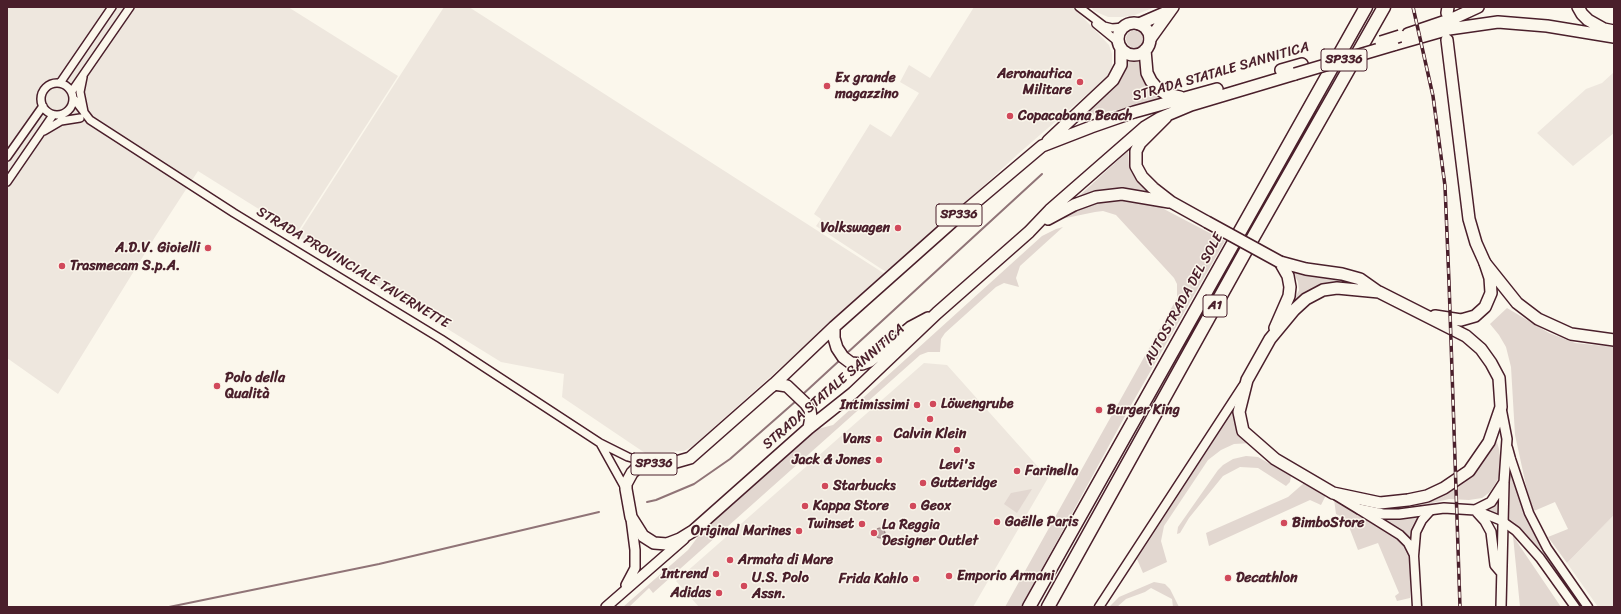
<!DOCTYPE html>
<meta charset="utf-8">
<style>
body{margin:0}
#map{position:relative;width:1621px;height:614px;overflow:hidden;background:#fbf7ec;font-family:Sriracha,sans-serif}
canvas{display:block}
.frame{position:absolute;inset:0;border:8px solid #4a1f2b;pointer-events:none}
</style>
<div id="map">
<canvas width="1621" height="614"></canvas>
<div class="frame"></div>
</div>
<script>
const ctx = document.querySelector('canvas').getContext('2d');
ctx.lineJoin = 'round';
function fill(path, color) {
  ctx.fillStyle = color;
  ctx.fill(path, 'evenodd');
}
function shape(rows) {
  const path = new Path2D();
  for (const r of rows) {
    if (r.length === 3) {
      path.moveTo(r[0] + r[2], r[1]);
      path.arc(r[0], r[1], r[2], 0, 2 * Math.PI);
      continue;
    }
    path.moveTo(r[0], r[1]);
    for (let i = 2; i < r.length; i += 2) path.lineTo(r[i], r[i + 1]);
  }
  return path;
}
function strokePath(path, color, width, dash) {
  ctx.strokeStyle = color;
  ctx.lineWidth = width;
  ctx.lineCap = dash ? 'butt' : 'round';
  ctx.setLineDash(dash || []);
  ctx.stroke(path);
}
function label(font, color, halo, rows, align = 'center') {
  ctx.font = font + ' Sriracha,sans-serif';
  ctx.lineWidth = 3;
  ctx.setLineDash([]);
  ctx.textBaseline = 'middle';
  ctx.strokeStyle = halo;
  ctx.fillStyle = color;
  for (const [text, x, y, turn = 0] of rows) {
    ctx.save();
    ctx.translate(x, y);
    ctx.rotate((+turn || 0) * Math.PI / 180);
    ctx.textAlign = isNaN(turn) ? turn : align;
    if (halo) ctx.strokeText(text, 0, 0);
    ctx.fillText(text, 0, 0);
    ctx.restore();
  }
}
fill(shape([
 [7,7,288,7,398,76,297,233,198,171,155,237,58,394,7,358],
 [444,7,469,7,885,274,693,446,684,451,645,453,562,397,564,374,501,362,297,236],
 [974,7,1073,7,1109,45,1112,54,1112,66,1107,77,1018,154,929,236,886,272,816,226,821,219,814,214,870,124,891,137,919,93,900,82,909,65,930,78],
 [1091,7,1155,7,1135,15,1123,17,1108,17,1094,11],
 [1614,72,1614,133,1573,166,1537,133,1586,89,1602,83],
 [924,363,947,365,1048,478,973,607,699,607,676,581],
 [1614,515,1614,607,1598,607,1567,563]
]), '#eee7de');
fill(shape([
 [1135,39,9],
 [1128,58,1135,60,1141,58,1166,98,1128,108,1080,117,1121,80,1127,68],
 [1128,151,1129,165,1135,178,1152,193,1130,189,1115,189,1103,190,1078,197],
 [1128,200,1145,202,1160,207,1225,241,1130,407,1021,607,1005,607,1177,298,1177,284,1174,278,1116,215,1103,211,1095,212,1061,219,1076,210,1091,205,1109,201],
 [1063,227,1020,266,1016,278,1019,287,1004,283,996,287,945,333,941,339,940,352,928,352,920,355,653,593,649,588,629,607,623,607,688,550,706,526,814,430,833,425,1042,236,1056,229],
 [1292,269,1350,280,1361,285,1330,285,1286,317,1299,290,1298,282],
 [1507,308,1549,333,1575,343,1614,347,1614,515,1567,563,1548,537,1568,529,1555,502,1534,511,1527,490,1515,435,1511,367,1506,347,1499,335,1490,324],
 [1241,396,1239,400,1252,443,1234,444,1221,450,1208,460,1164,526,1161,541,1167,562,1143,573,1137,559,1211,445],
 [1494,442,1497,442,1499,449,1501,465,1500,476,1490,492,1482,498,1469,500,1449,499,1412,508,1398,509,1382,509,1373,508,1372,505,1443,491],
 [1508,455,1527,514,1542,550,1482,510,1493,504],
 [1246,456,1258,457,1291,476,1290,482,1286,486,1258,468,1240,467,1223,476,1189,518,1180,533,1177,534,1178,527,1218,470,1223,465,1233,459],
 [1304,483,1326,495,1321,505,1310,500,1209,546,1206,533,1288,497],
 [1032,489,1017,513,1004,504,1011,493],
 [1334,499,1403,541,1408,549,1411,561,1410,598,1397,601,1395,596,1399,593,1378,543,1358,550,1346,519,1336,514],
 [1418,515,1419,516,1413,528,1412,541,1407,535,1384,520],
 [1513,536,1561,607,1520,607],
 [1154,582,1165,584,1170,589,1179,607,1173,607,1172,599,1151,588,1145,592,1126,599,1117,607,1109,607,1119,597]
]), '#e2d7d0');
const water = shape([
 [880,533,5]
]);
fill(water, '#bfadaa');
strokePath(water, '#907477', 1);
strokePath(shape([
 [846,354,1042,174],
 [802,395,840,360],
 [647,502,656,500,694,484,730,459,796,401],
 [169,607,379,564,599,512]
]), '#907477', 2);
const minor = shape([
 [1079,7,1104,26,1112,28,1124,27],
 [1096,24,1118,42],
 [83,77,80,92,84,112],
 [57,99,16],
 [60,83,112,7],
 [72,91,130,7],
 [74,99,90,120,234,213,441,339,600,443,628,457,649,463],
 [44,131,61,121,80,118],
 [7,157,43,106],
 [7,182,53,115],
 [600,443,625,488]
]);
const tertiary = shape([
 [1508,448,1511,459,1529,513,1547,548,1588,607],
 [1360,510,1400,535,1408,543,1414,555],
 [1475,510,1502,521,1516,531,1540,558,1575,607],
 [1099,607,1243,386],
 [1417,607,1414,556,1416,532,1422,520,1430,511]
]);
const secondary = shape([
 [1336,495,1359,509,1383,514,1399,514,1444,508,1475,510,1491,502,1504,482,1507,439,1501,408],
 [1475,510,1485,521,1491,532,1495,565,1501,572],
 [626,585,635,568,635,550,631,519],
 [606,607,684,539],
 [1501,607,1504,483]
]);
const primary = shape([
 [1578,7,1582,14,1588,20,1604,29,1614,31],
 [1447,13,1448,7],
 [1134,39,16],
 [1408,34,1452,19,1478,7],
 [1393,45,1449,29,1498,22,1547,26,1614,37],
 [1145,50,1147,73,1151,81,1156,87,1166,94,1180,97],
 [1281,70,1302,64],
 [1166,117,1140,143,1136,151,1136,166,1142,177,1153,188,1171,202,1207,222],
 [1048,141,1113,80,1121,65,1121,49],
 [1048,219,1074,205,1096,197,1122,194,1169,202],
 [1280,262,1306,269,1342,274,1360,279,1377,291],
 [1337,288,1379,292,1466,336,1481,349,1491,363,1499,378,1501,407,1489,442,1469,471,1444,488,1427,496,1408,500,1380,503,1333,493,1275,459,1243,431,1239,412,1247,380,1270,339,1294,310,1306,299,1323,290,1337,288],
 [1435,316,1461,320,1475,316,1485,307,1491,293,1490,278,1485,263,1476,243,1469,219,1447,40],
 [834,327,834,338,837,348,843,357,851,363,862,364,870,361,911,327,928,318],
 [1275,328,1289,296,1290,287,1288,276,1280,262],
 [771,387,834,327,952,222,1042,146,1091,127,1134,112,1217,89],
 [809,428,811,417,810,410,806,404,787,386,774,384,690,458,676,462,646,464,637,468,632,473,626,484,626,489,631,517,643,536,654,543,667,544,680,539,693,531,809,428,853,393,937,313,1029,232,1050,210,1145,127,1160,118,1191,105,1295,74]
]);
const trunk = shape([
 [1139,24,1169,11],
 [1150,39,1173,7],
 [1485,263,1517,303,1538,319,1571,334,1614,340]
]);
const motorway = shape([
 [1029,607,1366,7],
 [1048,607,1254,236,1384,7]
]);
strokePath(minor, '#4a1f2b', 10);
strokePath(tertiary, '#4a1f2b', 11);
strokePath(secondary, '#4a1f2b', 12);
strokePath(primary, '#4a1f2b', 14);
strokePath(trunk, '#4a1f2b', 14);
strokePath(motorway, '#4a1f2b', 15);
strokePath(minor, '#fbf7ec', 7);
strokePath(tertiary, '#fbf7ec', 8);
strokePath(secondary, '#fbf7ec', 9);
strokePath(primary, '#fbf7ec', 11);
strokePath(trunk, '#fbf7ec', 11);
strokePath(motorway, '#fbf7ec', 12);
const rail = shape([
 [1413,7,1433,96,1445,186,1449,282,1460,607]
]);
strokePath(rail, '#4a1f2b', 3.5);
strokePath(rail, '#fbf7ec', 2, [6]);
const primaryBridge = shape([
 [1381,42,1400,36],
 [1295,74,1393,45],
 [1207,222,1280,262]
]);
strokePath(primaryBridge, '#4a1f2b', 14, []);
strokePath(primaryBridge, '#fbf7ec', 11);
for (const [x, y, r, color] of [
 [1080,82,4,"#d1495b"],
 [827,86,4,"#d1495b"],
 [1010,116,4,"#d1495b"],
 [898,228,4,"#d1495b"],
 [208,248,4,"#d1495b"],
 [62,266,4,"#d1495b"],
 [217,386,4,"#d1495b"],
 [933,404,4,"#d1495b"],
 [917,405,4,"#d1495b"],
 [1099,410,4,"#d1495b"],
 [930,419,4,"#d1495b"],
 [879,439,4,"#d1495b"],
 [957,450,4,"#d1495b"],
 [879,460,4,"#d1495b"],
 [1017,471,4,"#d1495b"],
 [923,483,4,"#d1495b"],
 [825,486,4,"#d1495b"],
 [805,506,4,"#d1495b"],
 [913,506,4,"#d1495b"],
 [997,522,4,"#d1495b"],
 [1284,523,4,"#d1495b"],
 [862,524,4,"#d1495b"],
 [799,531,4,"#d1495b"],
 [874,533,4,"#d1495b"],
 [730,560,4,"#d1495b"],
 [716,574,4,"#d1495b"],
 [949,576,4,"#d1495b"],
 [1228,578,4,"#d1495b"],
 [916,579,4,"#d1495b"],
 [744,586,4,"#d1495b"],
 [719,593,4,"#d1495b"]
]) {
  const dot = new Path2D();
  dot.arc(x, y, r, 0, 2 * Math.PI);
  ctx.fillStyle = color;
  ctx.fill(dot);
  strokePath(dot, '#fbf7ec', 1.5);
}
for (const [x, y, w] of [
 [1344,60,46],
 [959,215,46],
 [1215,306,24],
 [654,464,46]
]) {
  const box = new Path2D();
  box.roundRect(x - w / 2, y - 11, w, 22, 3);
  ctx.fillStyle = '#fbf7ec';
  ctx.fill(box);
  strokePath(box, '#4a1f2b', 1);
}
label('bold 13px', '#4a1f2b', null, [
 ["SP336",1344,60],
 ["SP336",959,215],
 ["A1",1215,306],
 ["SP336",654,464]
]);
label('14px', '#4a1f2b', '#fbf7ec', [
 ["STRADA STATALE SANNITICA",1221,72,-16],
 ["STRADA PROVINCIALE TAVERNETTE",353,268,31],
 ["AUTOSTRADA DEL SOLE",1184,299,-61],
 ["STRADA STATALE SANNITICA",834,387,-41]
]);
label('bold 14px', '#4a1f2b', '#fbf7ec', [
 ["Aeronautica",1072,74,"right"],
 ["Militare",1072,90,"right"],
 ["Ex grande",835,78],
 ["magazzino",835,94],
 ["Copacabana Beach",1018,116],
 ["Volkswagen",890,228,"right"],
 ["A.D.V. Gioielli",200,248,"right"],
 ["Trasmecam S.p.A.",70,266],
 ["Polo della",225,378],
 ["Qualità",225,394],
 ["Löwengrube",941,404],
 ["Intimissimi",909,405,"right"],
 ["Burger King",1107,410],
 ["Calvin Klein",930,434,"center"],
 ["Vans",871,439,"right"],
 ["Jack & Jones",871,460,"right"],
 ["Levi's",957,465,"center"],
 ["Farinella",1025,471],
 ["Gutteridge",931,483],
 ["Starbucks",833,486],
 ["Kappa Store",813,506],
 ["Geox",921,506],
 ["Gaëlle Paris",1005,522],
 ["BimboStore",1292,523],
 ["Twinset",854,524,"right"],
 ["La Reggia",882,525],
 ["Designer Outlet",882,541],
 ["Original Marines",791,531,"right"],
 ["Armata di Mare",738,560],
 ["Intrend",708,574,"right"],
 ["Emporio Armani",957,576],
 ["U.S. Polo",752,578],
 ["Assn.",752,594],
 ["Decathlon",1236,578],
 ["Frida Kahlo",908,579,"right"],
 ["Adidas",711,593,"right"]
], 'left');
</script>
